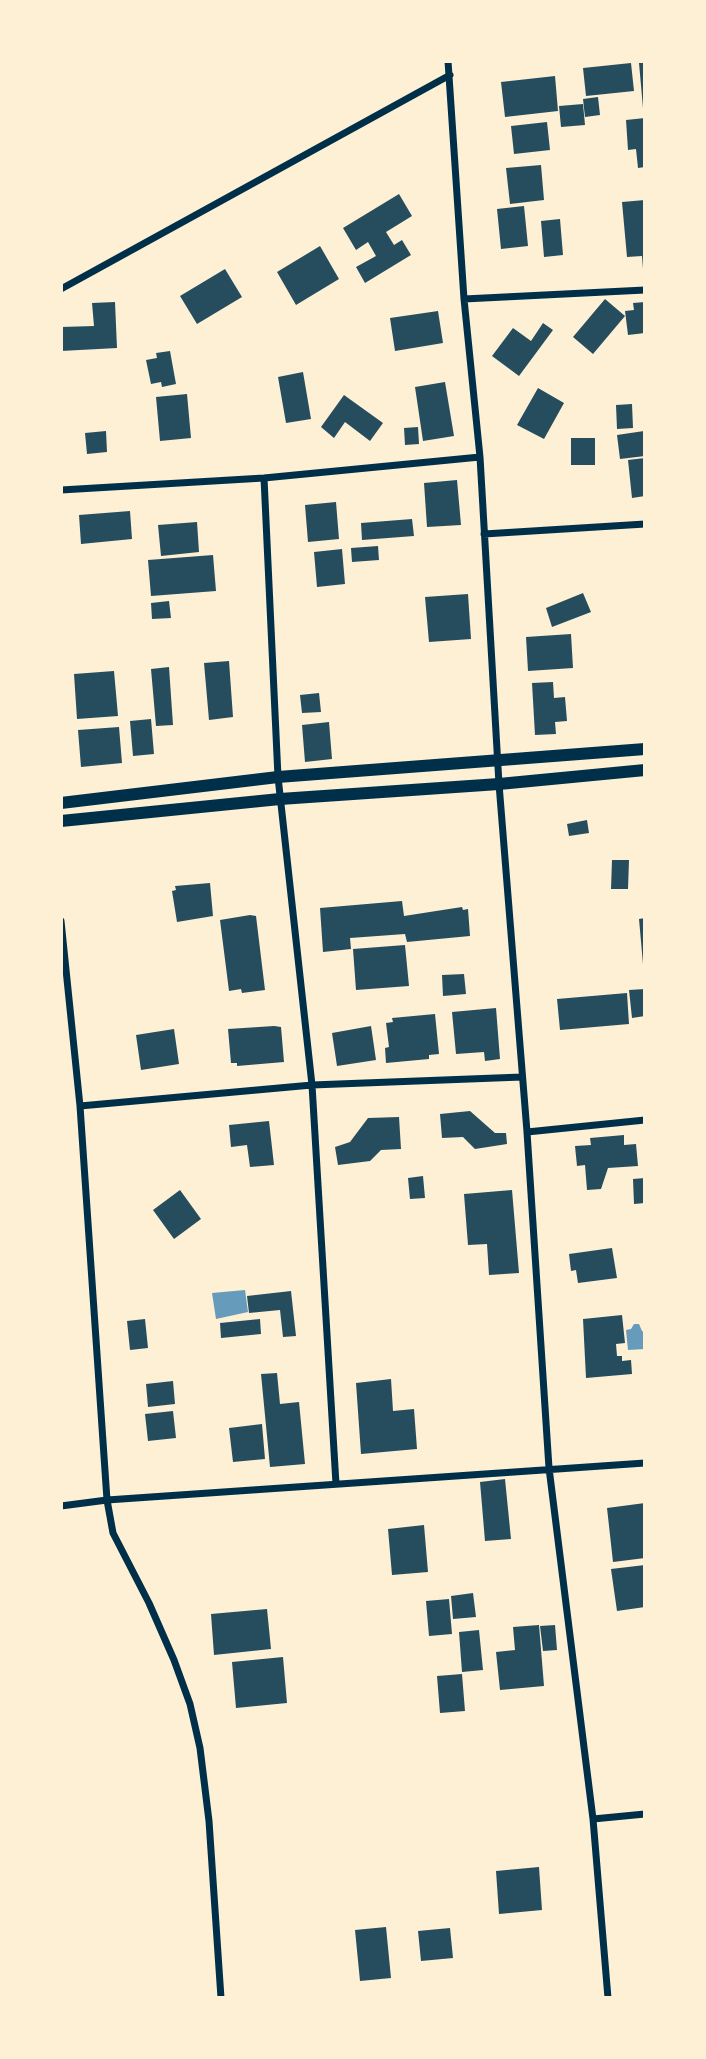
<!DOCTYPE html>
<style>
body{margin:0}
#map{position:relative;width:706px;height:2059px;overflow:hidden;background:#fdf0d5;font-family:"Fira Sans",sans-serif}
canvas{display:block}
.frame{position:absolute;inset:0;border:63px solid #fdf0d5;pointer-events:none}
</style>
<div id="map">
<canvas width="706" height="2059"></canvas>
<div class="frame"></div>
</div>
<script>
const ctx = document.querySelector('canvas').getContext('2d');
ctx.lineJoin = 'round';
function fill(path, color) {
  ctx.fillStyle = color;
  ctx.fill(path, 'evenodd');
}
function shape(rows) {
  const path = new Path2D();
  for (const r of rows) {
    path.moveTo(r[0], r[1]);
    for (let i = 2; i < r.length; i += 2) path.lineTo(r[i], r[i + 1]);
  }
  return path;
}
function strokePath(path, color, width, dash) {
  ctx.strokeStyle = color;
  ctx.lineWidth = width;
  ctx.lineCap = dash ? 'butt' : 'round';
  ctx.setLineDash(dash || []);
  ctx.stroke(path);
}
fill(shape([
 [245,1290,248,1312,216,1319,212,1293],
 [634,1324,639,1324,642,1331,644,1332,645,1349,628,1350,626,1330,631,1329]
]), '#669bbc');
fill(shape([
 [645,62,645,108,643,108,639,63],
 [631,63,634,91,586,96,583,68],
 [555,76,558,111,505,117,501,82],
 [598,97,600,115,585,117,583,99],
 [583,104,585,125,561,127,559,106],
 [645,118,645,167,638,168,636,149,628,150,626,120],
 [547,122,550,150,514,154,511,126],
 [541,165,544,200,510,204,506,168],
 [399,194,412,216,386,232,394,245,402,240,411,255,365,283,356,267,376,256,368,242,356,250,343,228],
 [645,200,645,269,643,269,642,256,627,257,622,202],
 [524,206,528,246,501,249,497,209],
 [560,219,563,255,544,257,541,221],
 [320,246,339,279,296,305,277,272],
 [225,269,242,297,197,324,180,296],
 [605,299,625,316,593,354,573,337],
 [115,302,117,348,61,351,61,327,94,326,92,303],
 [645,302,645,333,628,335,625,311,634,310,633,303],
 [438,311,443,343,395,351,390,318],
 [543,323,553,330,519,376,492,356,513,328,531,341],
 [170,351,176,384,162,387,161,382,151,384,146,360,157,358,156,353],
 [303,372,311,419,286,423,278,377],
 [445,382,454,436,423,441,415,387],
 [538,388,564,403,544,439,517,425],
 [187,394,191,438,160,441,156,397],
 [344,395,383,423,370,441,345,422,334,438,321,427],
 [632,404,633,428,617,429,616,405],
 [418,427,419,444,405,445,404,428],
 [106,431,107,452,87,454,85,433],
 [644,431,645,456,620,459,617,435],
 [571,438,595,438,595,465,571,465],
 [645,458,645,496,632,498,628,460],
 [457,480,461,525,427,527,424,483],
 [336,502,339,539,308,542,305,505],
 [130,511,132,539,81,544,79,515],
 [412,519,414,536,362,540,361,523],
 [197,522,199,552,161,556,158,525],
 [378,546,379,560,352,562,351,548],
 [342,549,345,584,317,587,314,552],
 [213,555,216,591,151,596,148,560],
 [583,593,591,612,552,627,546,608],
 [468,594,471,639,429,642,425,597],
 [169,601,171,618,152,619,151,603],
 [571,634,573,668,528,671,526,637],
 [229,661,233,717,209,720,204,663],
 [169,667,173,725,156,726,151,669],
 [114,671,118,716,77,719,74,674],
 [553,682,554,698,565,697,567,721,555,722,556,734,535,735,532,683],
 [319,693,321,712,302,713,300,695],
 [151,719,154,754,133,756,130,721],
 [329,722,332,759,305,762,302,725],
 [119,727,122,763,81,767,78,730],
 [587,820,589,833,569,836,567,824],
 [612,860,629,860,628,889,611,889],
 [210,883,213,916,177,922,172,891,176,890,175,886],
 [402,901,404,916,462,907,463,910,468,909,470,936,407,942,405,934,350,938,351,949,323,952,320,908],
 [250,915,256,916,265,990,242,993,241,989,229,991,220,920],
 [645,918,645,964,643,964,639,919],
 [405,945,409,986,356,990,353,949],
 [464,974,466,994,443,996,442,975],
 [645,989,645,1016,632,1018,629,990],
 [627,993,629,1024,560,1030,557,999],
 [496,1008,500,1059,485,1061,484,1052,456,1054,452,1012],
 [435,1014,439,1054,429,1055,429,1059,386,1063,385,1048,389,1047,386,1023,393,1022,392,1018],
 [274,1026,281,1027,284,1062,237,1066,237,1063,231,1063,228,1029],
 [371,1026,376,1060,337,1066,332,1033],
 [174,1029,179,1064,141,1070,136,1035],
 [470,1111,495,1133,506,1133,507,1144,475,1149,463,1137,442,1138,440,1114],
 [399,1117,401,1149,381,1150,370,1161,338,1165,335,1147,350,1142,368,1118],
 [269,1121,274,1165,250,1167,247,1145,231,1147,229,1125],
 [624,1135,624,1145,636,1144,638,1166,608,1168,601,1189,587,1190,585,1165,577,1166,575,1146,591,1145,590,1138],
 [423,1176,425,1198,410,1199,408,1178],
 [645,1178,645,1203,634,1204,633,1179],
 [180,1190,201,1219,174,1239,153,1210],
 [512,1190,519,1273,489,1275,487,1244,468,1245,464,1194],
 [612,1248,617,1278,578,1283,576,1270,571,1271,569,1254],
 [291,1291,296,1336,283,1337,280,1310,249,1313,247,1296],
 [622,1315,625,1343,616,1344,617,1356,622,1356,622,1361,631,1360,632,1374,586,1378,583,1319],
 [145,1319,148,1348,130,1350,127,1321],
 [260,1319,261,1334,221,1338,220,1323],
 [277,1373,280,1404,299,1402,305,1464,270,1467,261,1374],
 [391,1379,393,1411,414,1409,417,1449,361,1454,356,1383],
 [173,1381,175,1404,148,1407,146,1384],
 [173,1411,176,1438,148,1441,145,1414],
 [262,1424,265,1459,233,1462,229,1428],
 [505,1479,511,1539,485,1541,480,1482],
 [645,1503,645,1558,613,1562,607,1508],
 [424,1525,428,1572,392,1575,388,1529],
 [645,1565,645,1607,617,1611,611,1569],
 [473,1593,476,1617,453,1619,451,1596],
 [449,1599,452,1634,429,1636,426,1601],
 [267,1609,271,1649,214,1655,211,1614],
 [539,1625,544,1686,500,1690,496,1652,515,1650,513,1627],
 [555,1625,557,1650,543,1651,540,1626],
 [479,1630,483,1670,462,1672,459,1632],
 [283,1657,287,1703,236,1708,232,1662],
 [462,1674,465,1711,440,1713,437,1676],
 [539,1867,542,1910,499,1914,496,1871],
 [386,1927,391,1978,360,1981,355,1930],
 [450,1928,453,1958,421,1961,418,1931]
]), '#264d5e');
strokePath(shape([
 [448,61,464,299,480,457,499,784,527,1132,549,1468,593,1819,608,1998],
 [61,289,450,75],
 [464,299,645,290],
 [264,478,278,777,312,1085,336,1484],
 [61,490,264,478,480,457],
 [484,534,645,524],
 [61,921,80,1106,107,1500,113,1533,149,1603,174,1660,190,1704,200,1748,209,1821,221,1998],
 [80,1106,312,1085,522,1077],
 [527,1132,645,1120],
 [61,1506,107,1500,645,1463],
 [593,1819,645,1814]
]), '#003049', 7);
strokePath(shape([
 [61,803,278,777,645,749],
 [61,821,280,799,499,784,645,770]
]), '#003049', 12);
</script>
